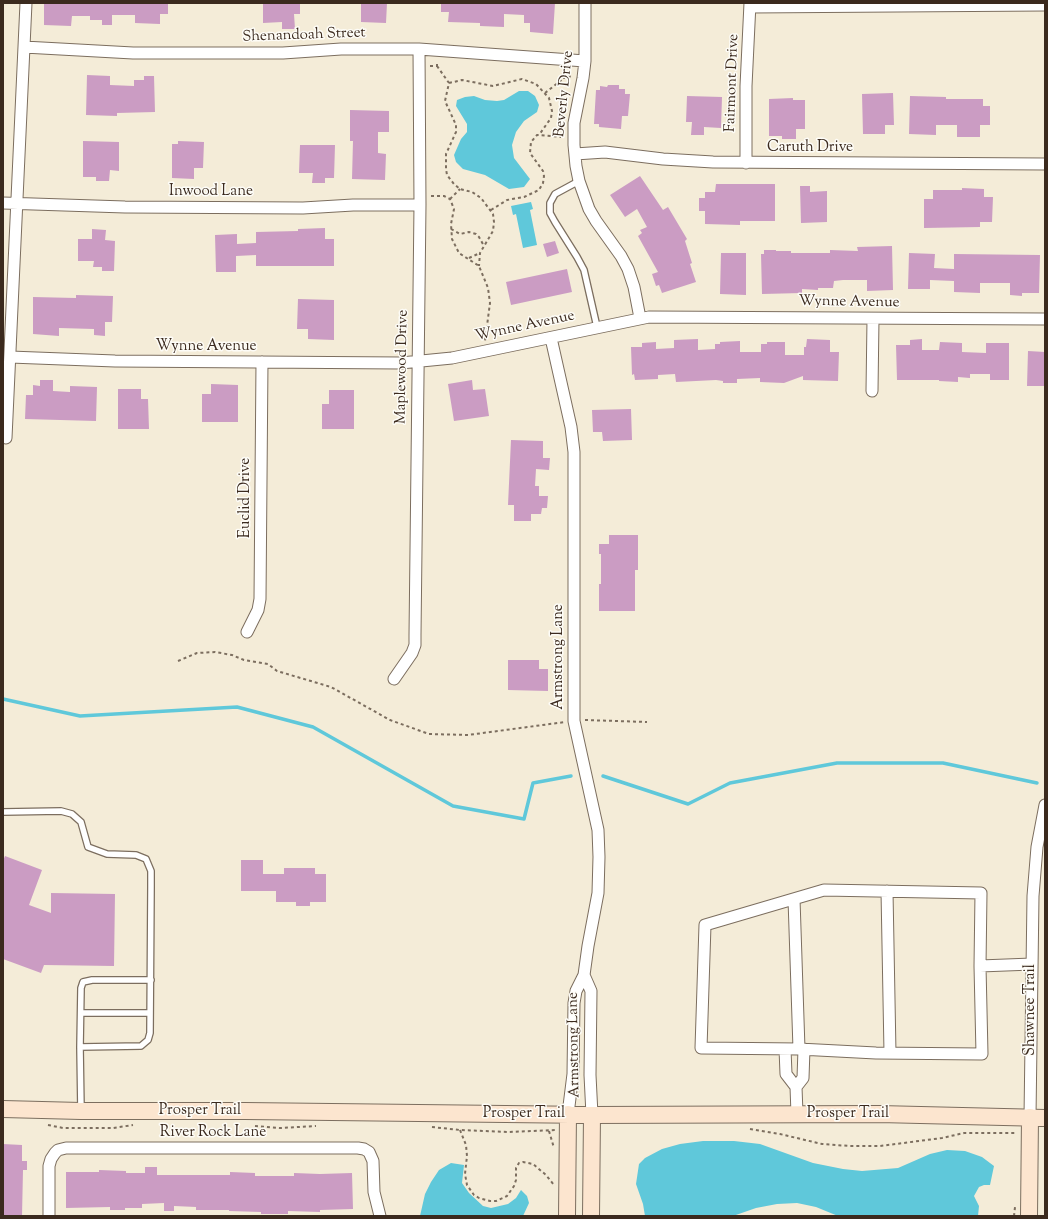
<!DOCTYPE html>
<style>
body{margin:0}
#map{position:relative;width:1048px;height:1219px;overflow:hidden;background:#f4ecd8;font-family:"Sorts Mill Goudy",serif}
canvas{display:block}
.frame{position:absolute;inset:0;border:4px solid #3b2a1e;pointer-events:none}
</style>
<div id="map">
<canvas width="1048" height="1219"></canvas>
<div class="frame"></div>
</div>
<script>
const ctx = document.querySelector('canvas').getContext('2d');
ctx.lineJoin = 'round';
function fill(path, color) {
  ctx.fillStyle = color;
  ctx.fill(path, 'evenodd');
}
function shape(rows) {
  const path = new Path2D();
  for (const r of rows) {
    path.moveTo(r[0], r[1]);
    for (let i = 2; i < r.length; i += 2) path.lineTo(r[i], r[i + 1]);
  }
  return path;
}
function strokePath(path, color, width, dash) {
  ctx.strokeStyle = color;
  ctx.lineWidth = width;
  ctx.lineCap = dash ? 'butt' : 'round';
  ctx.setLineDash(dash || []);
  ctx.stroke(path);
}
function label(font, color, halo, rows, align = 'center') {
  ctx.font = font + ' "Sorts Mill Goudy",serif';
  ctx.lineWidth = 3;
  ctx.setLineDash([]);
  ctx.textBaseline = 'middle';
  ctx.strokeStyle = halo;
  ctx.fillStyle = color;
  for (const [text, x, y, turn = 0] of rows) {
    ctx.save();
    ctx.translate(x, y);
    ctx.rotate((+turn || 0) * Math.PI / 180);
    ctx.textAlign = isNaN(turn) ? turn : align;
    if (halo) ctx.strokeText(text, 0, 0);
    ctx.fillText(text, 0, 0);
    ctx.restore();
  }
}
fill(shape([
 [519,91,528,91,535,96,539,105,537,112,524,121,516,132,512,145,514,158,530,179,524,187,509,189,485,175,463,169,456,162,454,155,461,139,467,132,467,124,456,106,457,100,465,97,474,96,485,100,497,101,504,100],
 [531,202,533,209,530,210,537,245,523,248,516,214,513,215,511,206],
 [703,1141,734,1141,760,1144,813,1163,843,1169,862,1171,898,1168,930,1154,947,1150,965,1151,982,1157,994,1166,990,1185,984,1185,979,1187,974,1196,979,1206,978,1216,838,1216,816,1207,797,1203,777,1204,756,1208,733,1216,645,1216,643,1204,636,1184,639,1164,645,1158,662,1149,680,1144],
 [451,1163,464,1165,462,1183,469,1193,483,1206,491,1208,508,1204,516,1198,521,1190,527,1196,529,1203,523,1216,420,1216,425,1194,431,1182,439,1170]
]), '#5fc8da');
strokePath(shape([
 [3,699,80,716,237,707,313,727,453,806,524,819,533,783,571,776],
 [603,776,688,804,730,783,837,763,943,763,1037,783]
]), '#5fc8da', 3.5);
fill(shape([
 [44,3,168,3,168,14,160,14,160,24,135,23,135,15,112,15,112,25,102,25,102,20,90,20,90,16,72,16,71,26,44,25],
 [263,3,300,3,300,14,294,14,295,29,282,29,282,22,263,23],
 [361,3,387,3,386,23,361,22],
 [441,3,555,3,553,34,530,32,530,23,524,23,524,15,504,14,504,27,480,26,480,23,448,22,449,12,441,12],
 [87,75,110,76,110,85,134,86,134,80,144,80,144,76,154,76,155,112,117,113,117,116,86,115],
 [608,85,619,85,619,89,625,89,625,94,630,94,628,116,622,116,621,129,599,127,599,124,594,124,596,90,600,90,600,86,607,87],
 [893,93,894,125,885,125,885,134,863,134,862,94],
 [687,96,722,97,721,128,704,127,704,135,691,135,692,122,686,122],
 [910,96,946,97,946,99,983,99,983,106,990,106,990,125,980,125,980,137,957,137,957,125,936,125,936,135,909,134],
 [793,98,793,100,805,100,805,129,796,129,796,139,782,139,782,136,769,136,769,99],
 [350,110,389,111,389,132,378,132,378,153,386,154,385,180,352,179,353,141,350,141],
 [83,141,119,142,119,171,110,170,109,181,96,181,96,177,83,177],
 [178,141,204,142,203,168,194,168,194,179,172,178,172,144,178,144],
 [300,145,335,145,334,178,325,178,325,183,312,183,313,173,299,173],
 [640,176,663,210,668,207,687,239,685,241,692,263,690,264,696,282,662,293,659,285,656,286,652,274,658,272,638,236,642,233,640,230,647,227,637,209,625,217,610,195],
 [716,184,775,184,775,221,740,221,740,225,705,224,705,211,699,211,699,198,705,198,705,192,715,192],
 [800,186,810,186,810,192,827,191,827,222,801,223],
 [962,188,984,189,984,197,993,197,992,222,980,222,980,227,924,228,924,199,933,199,933,190,962,190],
 [325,228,325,239,334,239,334,266,256,266,256,255,236,256,236,272,216,272,215,235,237,234,237,244,256,243,256,232,298,231,298,229],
 [92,229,106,230,105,240,115,241,114,271,102,271,102,267,93,267,94,261,78,261,78,239,92,239],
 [555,241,559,253,547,257,543,244],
 [892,246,893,290,867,291,867,280,843,280,834,281,833,288,818,288,818,290,802,289,802,293,762,294,761,254,764,254,764,250,776,250,776,251,791,251,791,253,830,253,830,250,858,251,857,247],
 [721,253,746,253,746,295,720,294],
 [909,253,935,254,934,268,954,269,954,254,1040,255,1039,293,1022,293,1022,296,1010,295,1010,283,980,283,980,293,954,292,954,281,930,280,930,289,908,289],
 [567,269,572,292,511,305,506,282],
 [76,295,113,296,112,322,105,322,105,336,94,335,94,329,59,328,59,336,33,334,33,297,76,298],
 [298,299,334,300,334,340,308,339,308,329,297,329],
 [698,339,698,350,715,349,715,344,720,344,720,342,740,341,740,352,761,352,761,344,767,344,767,342,785,342,785,355,804,355,804,347,806,347,807,339,830,340,830,352,839,352,838,381,803,380,803,376,784,383,760,382,760,378,737,379,737,383,723,383,723,381,716,380,676,382,675,374,658,375,658,379,635,380,634,374,632,375,631,347,642,347,642,343,656,342,656,349,674,348,674,340],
 [922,339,922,350,939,350,940,342,962,343,962,352,986,353,986,343,1009,343,1009,380,990,380,990,374,970,374,970,378,958,377,958,382,939,381,939,380,897,380,896,345,910,345,910,340],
 [1028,351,1045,352,1045,386,1027,386],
 [40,380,53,380,53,391,70,392,70,386,97,387,96,421,25,419,26,395,33,395,33,385,40,386],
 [472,380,473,390,485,389,489,416,454,421,448,384],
 [211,384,238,385,238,422,202,422,202,394,211,394],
 [118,389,141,389,141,399,148,399,149,429,118,429],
 [329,390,354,390,354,429,322,429,322,404,329,404],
 [631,409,632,440,603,441,602,432,593,432,592,410],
 [511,440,543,441,543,458,550,458,549,470,536,469,535,486,539,486,539,496,548,496,547,508,542,508,541,514,531,514,531,521,514,521,514,505,508,505],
 [609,535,638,535,638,570,635,570,635,611,599,611,599,584,601,584,601,554,599,554,599,544,609,544],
 [508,660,539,660,539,669,548,669,548,691,508,690],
 [5,856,42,870,29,905,51,913,51,893,115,894,114,966,44,965,41,973,3,959,3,861],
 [241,860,263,860,263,874,284,874,284,868,315,868,315,874,326,874,326,902,310,902,310,906,296,906,296,902,276,902,276,891,241,891],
 [3,1144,22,1145,22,1161,27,1161,27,1170,23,1170,22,1216,3,1216],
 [145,1167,157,1167,157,1175,230,1175,230,1172,255,1173,255,1176,294,1176,294,1173,320,1174,352,1173,353,1209,320,1210,320,1212,288,1211,288,1214,261,1214,261,1212,229,1211,229,1210,196,1210,196,1207,174,1206,174,1211,164,1211,164,1203,142,1204,142,1208,125,1208,125,1210,110,1210,110,1207,66,1208,66,1172,99,1172,99,1170,126,1171,126,1173,145,1173]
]), '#cb9cc3');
const lane = shape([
 [579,181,555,194,550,203,550,213,555,222,577,257,584,270,597,327],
 [3,812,61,811,72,814,81,822,88,847,107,854,136,855,146,859,151,871,151,887,150,1033,148,1040,141,1046,80,1047,81,988,83,982,92,980,151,980],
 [81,1013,150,1013],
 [80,1047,81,1111]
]);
const street = shape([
 [585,3,585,61,583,78,574,123,574,145,576,166,579,181,589,209,596,221,621,256,628,269,634,287,640,318],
 [750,7,1045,5],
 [24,47,133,53,283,53,341,49,419,49,585,61],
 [575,154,605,152,663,159,713,162,1045,164],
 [746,163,746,86,750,3],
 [3,203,125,207,303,208,353,205,420,205],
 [551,338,571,427,574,452,574,721,598,830,599,857,598,893,588,946,584,975,576,991,574,1003,573,1074,568,1114],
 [10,357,115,361,401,363,452,358,649,317,1045,319],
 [872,391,873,319],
 [6,438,26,3],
 [247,632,258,610,260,599,262,362],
 [394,679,412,653,415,645,415,635,420,205,419,49],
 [887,891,890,1053],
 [794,899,799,1049],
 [980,966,982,1054,876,1053,799,1049,701,1048,705,925,824,890,981,893,980,966,1032,964],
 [584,975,591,991,590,1075,592,1115],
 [785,1049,786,1074,796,1087,797,1114],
 [796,1087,803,1078,804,1049],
 [1030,1117,1033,896,1037,847,1045,805],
 [49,1216,49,1166,51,1159,55,1153,58,1150,66,1148,358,1148,364,1149,369,1152,373,1161,374,1192,380,1216]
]);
const secondary = shape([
 [3,1109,81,1111,245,1111,592,1115,879,1114,1045,1118],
 [567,1216,568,1114],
 [591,1216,592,1115],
 [1029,1216,1030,1117]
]);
strokePath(lane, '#7c6e5f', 8);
strokePath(street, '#7c6e5f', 13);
strokePath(secondary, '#7c6e5f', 18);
strokePath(shape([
 [430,66,437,66,437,61],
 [437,66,449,83,445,101,456,125,456,132,446,154,446,169,447,175,454,184,460,189,472,192,481,198,493,214,494,222,493,231,480,253,479,266],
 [565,70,564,78,572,76],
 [449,83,462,80,493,86,522,79,536,84,549,98,552,111,551,118,539,135],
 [545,93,564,78],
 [431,196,444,196,450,199,454,209,451,224,452,239,459,253,479,266,488,288,490,303,485,341],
 [450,199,460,189],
 [491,210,507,200,524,197,539,190,543,183,544,176,543,171,530,153,531,142,537,135,539,135,561,137],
 [451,229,460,234,469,232,476,234,479,237,484,246],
 [469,258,480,253],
 [178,661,197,653,215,652,232,655,244,660,268,664,277,671,331,687,390,720,429,734,468,735,565,722],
 [585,720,647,722],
 [48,1125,63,1128,113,1128,133,1125],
 [255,1126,280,1128,316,1126],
 [432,1127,460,1130,508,1132,556,1130],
 [750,1129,780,1134,822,1144,850,1146,880,1146,942,1138,964,1133,1016,1133],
 [460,1130,466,1145,467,1156,465,1174,467,1185,474,1195,479,1198,490,1201,496,1201,507,1196,514,1186,516,1180,516,1168,519,1163,523,1162,533,1164,546,1175,554,1185],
 [549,1131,554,1148],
 [1014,1216,1015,1207]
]), '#7c6e5f', 2, [3, 3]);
strokePath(lane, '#fff', 5.5);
strokePath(street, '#fff', 11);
strokePath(secondary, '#fce5cf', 16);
label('15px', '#3b2a1e', '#fdfcf7', [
 ["Shenandoah Street",304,36,-2],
 ["Fairmont Drive",733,83,-88],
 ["Beverly Drive",565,94,-84],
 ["Caruth Drive",810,148],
 ["Inwood Lane",211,192],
 ["Wynne Avenue",849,303,1],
 ["Wynne Avenue",525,327,-12],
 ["Wynne Avenue",206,347],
 ["Maplewood Drive",403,367,-89],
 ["Euclid Drive",246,498,-90],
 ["Armstrong Lane",559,657,-90],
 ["Shawnee Trail",1031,1010,-90],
 ["Armstrong Lane",575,1045,-91],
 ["Prosper Trail",200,1111],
 ["Prosper Trail",524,1114],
 ["Prosper Trail",848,1114],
 ["River Rock Lane",213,1133]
]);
</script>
